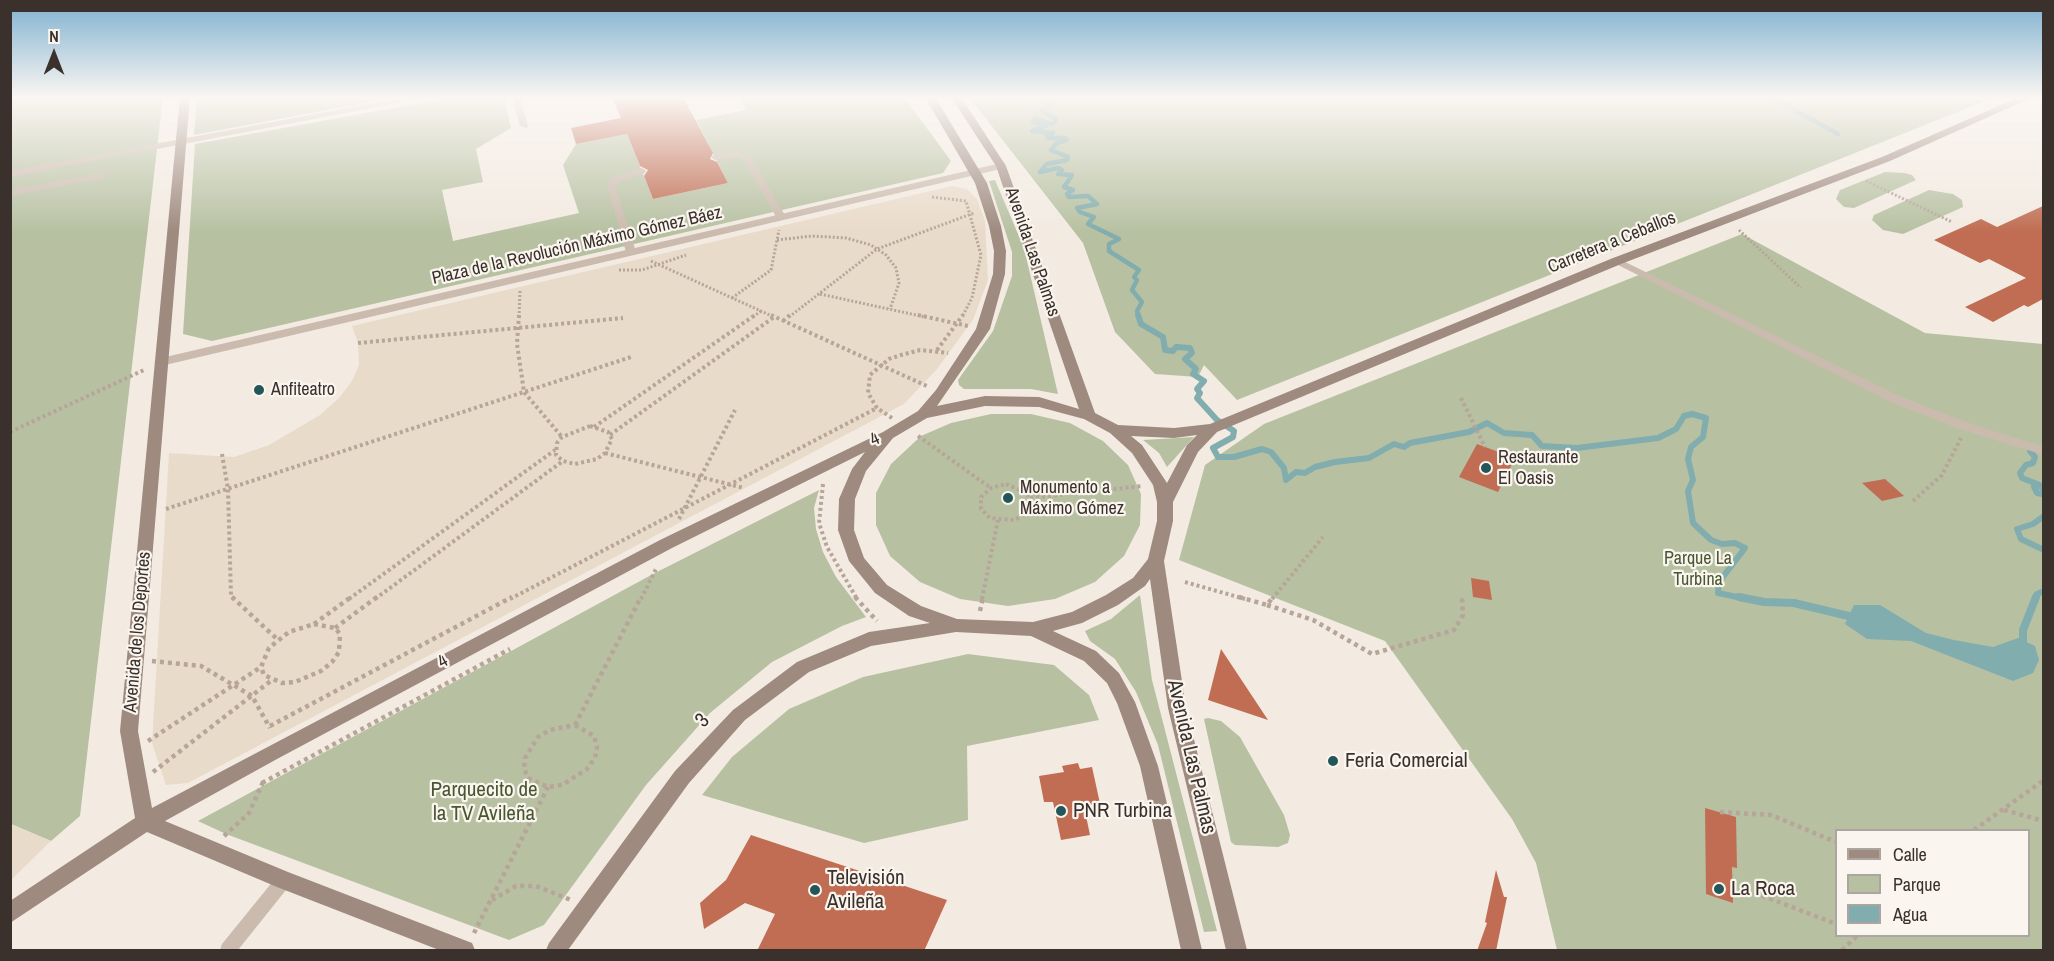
<!DOCTYPE html>
<meta charset="utf-8">
<style>
body{margin:0}
#map{position:relative;width:2054px;height:961px;overflow:hidden;background:#f3ebe2;font-family:"Archivo Narrow",sans-serif}
canvas{display:block}
.frame{position:absolute;inset:0;border:12px solid #3a302c;pointer-events:none}
.legend{position:absolute;left:1835px;top:829px;width:195px;height:108px;box-sizing:border-box;background:#faf5ee;border:2px solid #ada6a0;margin:0;padding:8px 10px;list-style:none;font-size:18px;color:#3a302c}
.legend li{display:flex;align-items:center;gap:12px;height:30px}
.legend b{width:30px;border:2px solid #ada6a0}
.north{position:absolute;left:24px;top:24px;width:60px;height:60px;-webkit-text-stroke:4px #faf5ee;paint-order:stroke;rotate:0deg;font-size:16px;font-weight:700;line-height:24px;text-align:center;color:#3a302c}
.north::after{content:'';display:block;margin:auto;width:21px;height:27px;background:#3a302c;clip-path:polygon(50% 0,100% 100%,50% 72%,0 100%)}
</style>
<div id="map">
<canvas width="2054" height="961"></canvas>
<div class="frame"></div>
<ul class="legend">
<li><b style="height:8px;background:#9e8a7f"></b>Calle</li>
<li><b style="height:16px;background:#b7c1a2"></b>Parque</li>
<li><b style="height:16px;background:#82adae"></b>Agua</li>
</ul>
<div class="north">N</div>
</div>
<script>
const ctx = document.querySelector('canvas').getContext('2d');
ctx.lineJoin = 'round';
function fill(path, color) {
  ctx.fillStyle = color;
  ctx.fill(path, 'evenodd');
}
function shape(rows) {
  const path = new Path2D();
  for (const r of rows) {
    path.moveTo(r[0], r[1]);
    for (let i = 2; i < r.length; i += 2) path.lineTo(r[i], r[i + 1]);
  }
  return path;
}
function strokePath(path, color, width, dash) {
  ctx.strokeStyle = color;
  ctx.lineWidth = width;
  ctx.lineCap = dash ? 'butt' : 'round';
  ctx.setLineDash(dash || []);
  ctx.stroke(path);
}
function label(font, color, halo, rows, align = 'center') {
  ctx.font = font + ' "Archivo Narrow",sans-serif';
  ctx.lineWidth = 4.5;
  ctx.setLineDash([]);
  ctx.textBaseline = 'middle';
  ctx.strokeStyle = halo;
  ctx.fillStyle = color;
  for (const [text, x, y, turn = 0] of rows) {
    ctx.save();
    ctx.translate(x, y);
    ctx.rotate((+turn || 0) * Math.PI / 180);
    ctx.textAlign = isNaN(turn) ? turn : align;
    if (halo) ctx.strokeText(text, 0, 0);
    ctx.fillText(text, 0, 0);
    ctx.restore();
  }
}
fill(shape([
 [11,97,163,97,80,816,51,841,11,824],
 [197,97,396,97,194,135],
 [454,97,504,97,511,128,476,149,483,182,442,190,453,241,579,213,563,165,576,144,627,134,653,199,728,183,696,120,746,110,740,97,904,97,951,161,943,173,212,341,183,334,195,144],
 [969,97,1995,97,1237,400,1204,365,1198,377,1155,374,1115,332,1083,243],
 [1885,172,1905,173,1912,175,1916,180,1854,208,1844,207,1836,199,1840,190],
 [995,180,1024,248,1058,394,1031,389,964,389,959,385,958,380,993,331,1012,276,1012,252,989,181],
 [1929,190,1953,194,1962,200,1963,207,1903,234,1883,230,1872,220,1874,215],
 [1742,234,1925,333,2043,344,2043,950,1557,950,1536,863,1512,819,1385,641,1179,560,1205,465,1264,424],
 [1836,830,2028,830,2028,936,1836,936],
 [991,414,1031,414,1070,423,1103,441,1128,465,1141,494,1140,525,1124,556,1095,582,1055,599,1008,606,960,599,920,582,890,556,876,525,876,493,891,464,921,436,951,423],
 [1194,437,1167,467,1159,453,1143,440],
 [819,490,814,508,816,529,823,552,836,577,866,617,842,626,772,662,710,713,646,785,544,925,509,940,226,834,198,821,653,574],
 [1140,595,1152,680,1217,931,1204,932,1158,745,1136,692,1115,659,1090,641,1085,631,1111,619],
 [968,654,1054,665,1089,695,1099,720,967,746,968,820,864,843,702,795,732,757,789,709,863,677],
 [1208,718,1221,721,1240,737,1284,815,1290,835,1288,843,1278,847,1235,845,1231,842,1204,719]
]), '#b7c1a2');
fill(shape([
 [952,186,967,189,977,199,985,221,988,280,973,320,937,369,904,404,188,783,166,785,152,743,169,453,234,457,269,445,320,415,339,398,352,381,359,365,358,343,352,326],
 [10,824,51,841,11,880,10,880]
]), '#e9dbca');
fill(shape([
 [1854,605,1880,605,1926,633,1954,640,1993,647,2018,638,2035,646,2039,660,2033,673,2013,681,1911,641,1867,639,1845,624]
]), '#82adae');
strokePath(shape([
 [1057,97,1044,103,1051,105,1041,110,1056,119,1055,122,1051,124,1036,118,1033,122,1046,126,1032,131,1053,133,1046,135,1048,138,1065,138,1067,140,1057,143,1051,150,1068,157,1067,160,1047,164,1040,172,1058,168,1062,170,1058,174,1072,175,1064,187,1073,190,1067,194,1069,197,1088,196,1097,204,1077,208,1080,212,1094,217,1088,224,1119,239,1109,244,1109,251,1139,270,1134,277,1137,280,1132,290,1142,302,1137,311,1139,317],
 [1771,97,1838,134]
]), '#82adae', 4.5);
strokePath(shape([
 [1138,315,1141,324,1163,337,1165,350,1173,351,1176,347,1190,348,1192,353,1185,359,1196,369,1193,374,1204,381,1197,389,1200,393,1197,398,1217,420,1234,431,1233,437,1213,448,1218,457,1234,457,1262,449,1271,452,1284,468,1286,480,1296,472,1305,473,1315,467,1335,462,1369,458,1394,444,1404,447,1410,443,1469,432,1487,423,1504,433,1532,435,1542,446,1577,448,1658,438,1676,429,1684,416,1692,414,1706,418,1703,437,1691,447,1688,459,1693,480,1688,491,1693,523,1711,540,1722,544,1735,543,1745,548,1719,582,1718,593,1747,599],
 [2030,451,2035,457,2033,463,2026,465,2020,473,2022,478,2042,486,2034,487,2037,493,2042,494,2044,489],
 [2044,516,2033,524,2017,529,2021,539,2044,550],
 [2035,599,2037,594,2044,591]
]), '#82adae', 6);
strokePath(shape([
 [1739,597,1764,602,1794,603,1857,618],
 [2023,646,2023,630,2036,597]
]), '#82adae', 8);
fill(shape([
 [612,97,683,97,713,153,710,159,717,162,728,183,653,199,644,176,648,170,640,166,627,134,576,144,571,128,621,118],
 [2043,206,2043,299,2028,307,2024,305,1993,322,1965,307,2026,278,1989,259,1980,263,1934,240,1981,219,1997,227],
 [1477,444,1515,458,1498,492,1459,477],
 [1885,479,1904,496,1882,501,1862,483],
 [1471,578,1489,581,1492,600,1473,597],
 [1221,649,1268,720,1208,700],
 [1078,763,1080,769,1092,767,1101,808,1085,811,1090,835,1061,840,1053,802,1044,802,1039,776,1064,772,1062,766],
 [1705,808,1736,817,1737,868,1732,867,1733,903,1706,894],
 [751,835,947,900,924,951,757,951,775,914,745,903,704,929,700,903,726,880],
 [1496,870,1504,897,1507,897,1496,951,1477,951,1487,923,1485,922]
]), '#c06d53');
strokePath(shape([
 [1866,181,1952,222],
 [932,197,966,201,981,255,972,298,962,317],
 [1739,230,1801,288],
 [777,240,812,236,846,238,871,245,886,255,896,268,899,283,890,309],
 [651,261,774,317],
 [619,270,642,270,686,255],
 [820,294,925,317],
 [732,298,771,270,779,230],
 [519,317,520,291],
 [753,317,761,311],
 [789,317,877,249,974,213]
]), '#b6a598', 3, [2, 2]);
strokePath(shape([
 [519,315,517,344,524,392,562,437],
 [771,315,929,387],
 [918,315,968,326],
 [783,321,790,315],
 [358,343,623,318],
 [937,350,963,315],
 [1461,398,1485,447],
 [892,418,877,408,868,393,870,375,889,359,901,355,920,350,948,353],
 [590,426,608,432,612,439,605,453,597,459,575,464,563,461,556,455,557,443,562,437,590,426],
 [594,427,755,315],
 [10,432,146,369],
 [610,435,774,317],
 [918,436,991,488],
 [605,453,744,488],
 [222,454,228,489,231,596,234,599],
 [823,484,819,523,827,547,857,599],
 [1006,484,1027,493,1031,505,1029,511,1015,520,990,518,981,509,981,497,991,488,1006,484],
 [1030,498,1143,486],
 [1913,501,1942,475,1961,438],
 [166,509,631,357],
 [679,519,735,410],
 [1185,582,1245,599],
 [349,599,555,450],
 [375,599,563,461],
 [510,599,877,408],
 [641,599,657,567],
 [982,599,998,520],
 [1272,599,1323,537]
]), '#b6a598', 4, [3, 3]);
strokePath(shape([
 [232,597,277,639],
 [855,597,877,621],
 [1239,597,1267,605,1273,597],
 [1267,605,1313,620,1372,654,1454,630,1463,615,1462,598],
 [980,611,983,597],
 [314,624,351,597],
 [314,624,335,628,340,634,339,652,332,662,321,671,295,682,282,683,264,675,261,667,269,648,289,632,314,624],
 [335,628,377,597],
 [152,661,201,666,252,696,270,728],
 [575,725,641,597],
 [575,725,594,736,597,747,595,758,587,769,562,785,548,787,528,778,524,768,525,758,538,737,550,730,575,725],
 [270,726,512,597],
 [148,741,261,667],
 [153,772,272,680],
 [262,783,510,649],
 [2004,810,2044,821],
 [1720,812,1771,815,1836,842],
 [1974,830,2044,780],
 [224,836,249,813,263,782],
 [1732,884,1836,924],
 [492,900,516,886,536,886,571,900],
 [474,933,548,787],
 [1842,950,1857,936]
]), '#b6a598', 4.5, [4, 4]);
fill(shape([
 [406,97,423,97,419,99,10,177,10,171,406,97],
 [512,97,520,97,528,126,527,128,520,126,512,97],
 [736,151,751,157,786,217,784,219,778,219,776,217,745,161,735,157,715,160,711,157,715,154,736,151],
 [642,168,646,171,645,173,618,182,615,186,636,252,631,255,626,252,607,186,612,178,642,168],
 [102,173,106,176,105,178,10,196,10,190,102,173],
 [1617,258,1899,396,1971,424,2044,447,2044,455,1963,430,1891,402,1614,263,1612,261,1617,258],
 [284,872,290,875,292,880,290,885,238,950,220,950,222,944,278,875,284,872]
]), '#cbbbae');
fill(shape([
 [1001,163,1005,164,1005,168,161,366,154,362,161,358,1001,163]
]), '#cbbbae');
fill(shape([
 [180,97,190,97,138,731,152,808,660,540,883,432,918,411,936,390,976,329,993,274,994,251,989,226,975,183,925,97,935,97,987,183,1001,226,1006,251,1005,274,990,329,937,406,985,396,1039,397,1079,409,996,166,951,97,961,97,1006,166,1095,413,1118,425,1174,428,1210,424,1613,258,1882,157,2019,97,2033,97,1890,161,1621,264,1217,432,1198,452,1173,502,1173,521,1164,561,1186,708,1247,950,1226,950,1168,708,1150,579,1145,586,1118,605,1082,623,1053,631,1096,651,1119,673,1135,702,1158,766,1202,950,1181,950,1140,766,1117,703,1107,683,1084,661,1031,636,956,632,871,646,809,672,745,720,689,783,568,950,546,950,549,943,675,771,733,710,797,662,869,632,930,623,909,616,875,593,849,561,838,530,839,499,852,469,865,452,672,548,277,759,165,821,288,872,472,943,475,950,439,950,277,887,147,832,10,923,10,901,135,818,120,731,180,97],
 [985,406,1039,407,1084,419,1110,433,1132,453,1153,485,1157,502,1157,521,1148,559,1133,578,1106,595,1072,612,1033,622,957,619,921,606,887,585,864,558,854,530,855,499,866,471,893,438,927,418,985,406],
 [1197,435,1187,445,1167,483,1142,445,1131,436,1174,438,1197,435]
]), '#9e8a7f');
const sky = ctx.createLinearGradient(0, 0, 0, 232);
sky.addColorStop(0, '#7fb1d1');
sky.addColorStop(0.42, '#faf6f2');
sky.addColorStop(1, '#faf6f200');
ctx.fillStyle = sky;
ctx.fillRect(0, 0, 2054, 232);
for (const [x, y, r, color] of [
 [259,390,6,"#235659"],
 [1486,468,6,"#235659"],
 [1008,498,6,"#235659"],
 [1333,761,6,"#235659"],
 [1061,811,6,"#235659"],
 [1719,889,6,"#235659"],
 [815,890,6,"#235659"]
]) {
  const dot = new Path2D();
  dot.arc(x, y, r, 0, 2 * Math.PI);
  ctx.fillStyle = color;
  ctx.fill(dot);
  strokePath(dot, '#faf5ee', 2);
}
label('18px', '#3a302c', '#faf5ee', [
 ["Carretera a Ceballos",1612,243,-22],
 ["Plaza de la Revolución Máximo Gómez Báez",577,246,-13],
 ["Avenida Las Palmas",1032,252,71],
 ["4",875,440,-24],
 ["Avenida de los Deportes",138,632,-85],
 ["4",443,662,-28]
]);
label('18px', '#3a302c', '#faf5ee', [
 ["Anfiteatro",271,390],
 ["Restaurante",1498,458],
 ["El Oasis",1498,479],
 ["Monumento a",1020,488],
 ["Máximo Gómez",1020,509]
], 'left');
label('18px', '#495731', '#faf5ee', [
 ["Parque La",1698,559],
 ["Turbina",1698,580]
]);
label('21px', '#3a302c', '#faf5ee', [
 ["3",703,721,-47],
 ["Avenida Las Palmas",1191,757,77]
]);
label('21px', '#3a302c', '#faf5ee', [
 ["Feria Comercial",1345,761],
 ["PNR Turbina",1073,811],
 ["Televisión",827,878],
 ["Avileña",827,902],
 ["La Roca",1731,889]
], 'left');
label('21px', '#495731', '#faf5ee', [
 ["Parquecito de",484,790],
 ["la TV Avileña",484,814]
]);
</script>
